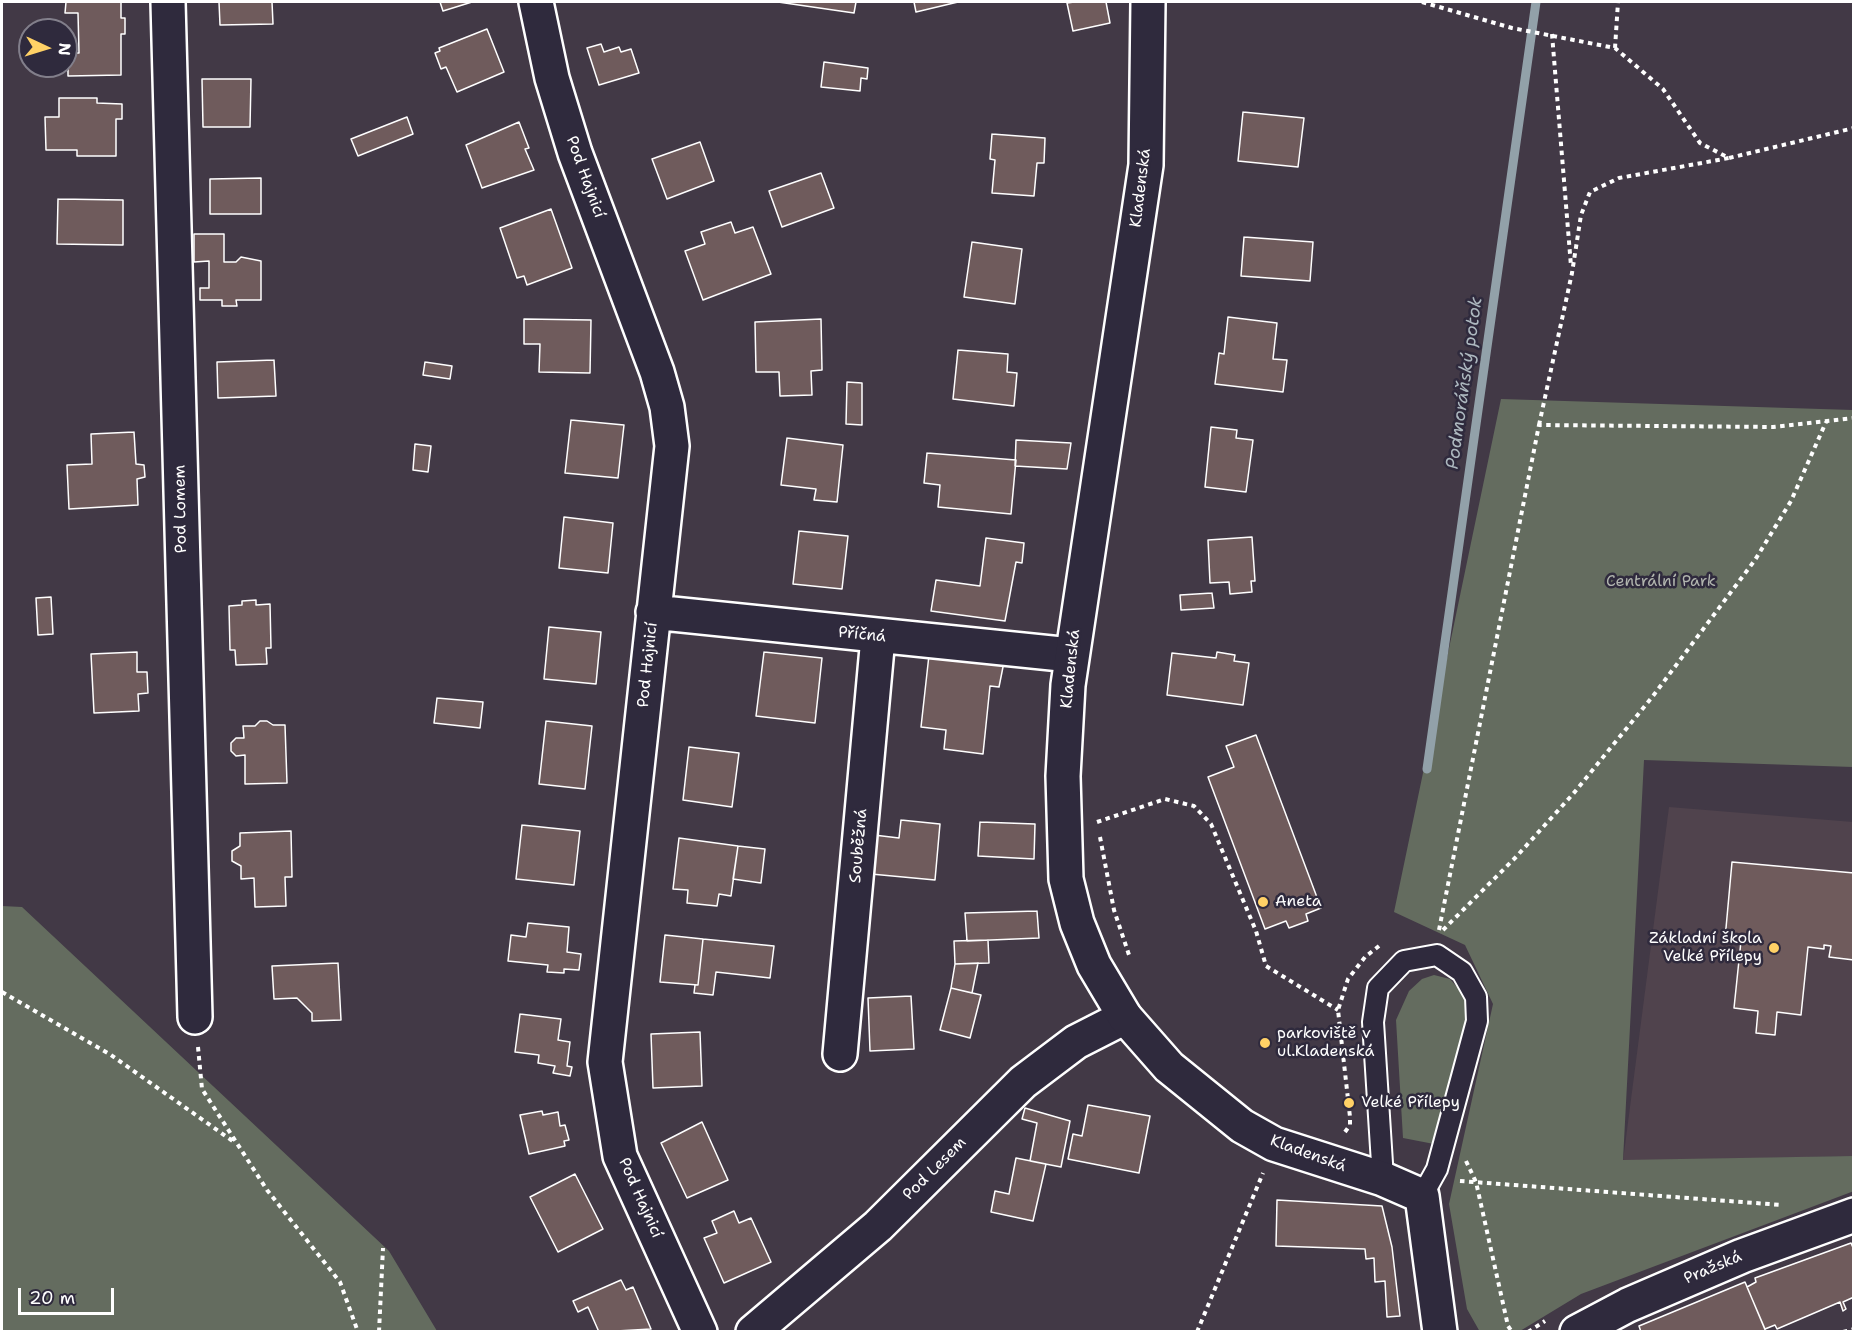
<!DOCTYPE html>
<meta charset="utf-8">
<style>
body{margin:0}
#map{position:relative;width:1855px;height:1333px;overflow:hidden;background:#423946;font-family:"Shantell Sans",sans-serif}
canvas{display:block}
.frame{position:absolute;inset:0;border:3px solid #fff;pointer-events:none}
.north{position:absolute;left:18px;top:18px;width:60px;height:60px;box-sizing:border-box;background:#2f2a3d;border:2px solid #827f8b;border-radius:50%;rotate:94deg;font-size:16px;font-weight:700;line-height:24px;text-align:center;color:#fff}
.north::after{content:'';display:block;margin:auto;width:21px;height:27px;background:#ffd166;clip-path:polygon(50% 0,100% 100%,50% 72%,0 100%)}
.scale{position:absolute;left:18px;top:1288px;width:96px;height:27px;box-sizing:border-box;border:3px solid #fff;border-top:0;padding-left:8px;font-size:18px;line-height:21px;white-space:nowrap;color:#fff;-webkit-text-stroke:4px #2f2a3d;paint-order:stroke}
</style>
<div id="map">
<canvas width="1855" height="1333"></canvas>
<div class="frame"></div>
<div class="north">N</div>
<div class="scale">20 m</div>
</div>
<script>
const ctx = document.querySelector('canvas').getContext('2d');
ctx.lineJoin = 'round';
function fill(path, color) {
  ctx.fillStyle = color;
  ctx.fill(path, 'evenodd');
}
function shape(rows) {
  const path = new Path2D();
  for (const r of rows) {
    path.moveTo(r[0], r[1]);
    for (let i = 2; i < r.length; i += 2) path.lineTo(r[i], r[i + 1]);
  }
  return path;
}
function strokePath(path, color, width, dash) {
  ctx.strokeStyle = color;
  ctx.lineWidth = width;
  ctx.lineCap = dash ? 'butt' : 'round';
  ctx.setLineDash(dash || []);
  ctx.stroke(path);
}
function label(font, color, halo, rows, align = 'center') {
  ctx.font = font + ' "Shantell Sans",sans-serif';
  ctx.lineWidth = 5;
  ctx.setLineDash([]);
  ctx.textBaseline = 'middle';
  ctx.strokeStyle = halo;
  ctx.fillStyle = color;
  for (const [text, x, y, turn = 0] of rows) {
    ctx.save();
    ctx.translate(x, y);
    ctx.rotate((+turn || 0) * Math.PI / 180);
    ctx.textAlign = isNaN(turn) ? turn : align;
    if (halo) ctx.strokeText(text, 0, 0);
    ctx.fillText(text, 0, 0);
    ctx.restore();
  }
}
fill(shape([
 [1669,807,1853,822,1853,1156,1623,1161]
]), '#50434d');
fill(shape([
 [1501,399,1853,410,1853,767,1644,760,1623,1160,1853,1156,1854,1191,1581,1294,1520,1331,1480,1332,1467,1309,1449,1204,1493,1004,1465,945,1394,912],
 [2,906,22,907,389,1251,437,1331,2,1331],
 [1434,975,1450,979,1462,993,1470,1014,1434,1144,1403,1138,1396,1020,1409,991,1422,979]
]), '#646c5f');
strokePath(shape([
 [1427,769,1536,2]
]), '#92a1a9', 9);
const building = shape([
 [66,2,121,2,121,18,125,18,125,34,121,34,121,75,68,76,68,53,79,53,78,13,65,13,66,2],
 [219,2,272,2,273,24,220,25,219,2],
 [440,2,472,2,443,11,440,2],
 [778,2,856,2,854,13,778,2],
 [914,2,958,2,916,12,914,2],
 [1074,2,1106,2,1110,23,1073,31,1067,3,1074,2],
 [487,29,504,72,457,92,446,67,441,69,435,53,440,51,439,48,487,29],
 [601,44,604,52,619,47,621,52,631,49,639,73,599,85,587,48,601,44],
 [824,62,868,68,867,79,861,78,860,91,821,87,824,62],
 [202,79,251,79,250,127,203,127,202,79],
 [59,98,97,98,97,103,122,104,122,119,116,119,116,156,77,156,77,150,46,150,45,117,59,117,59,98],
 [1243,112,1304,118,1298,167,1238,161,1243,112],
 [407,117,413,134,358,156,351,139,407,117],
 [519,122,529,148,525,149,534,170,482,188,466,145,519,122],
 [992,134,1045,138,1044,163,1037,163,1034,196,992,193,995,160,990,159,992,134],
 [700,142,714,181,667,199,652,159,700,142],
 [821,173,834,208,782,227,769,191,821,173],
 [261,178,261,214,210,214,210,179,261,178],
 [58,199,123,200,123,245,57,244,58,199],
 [551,209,572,268,527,285,524,276,517,278,500,228,551,209],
 [731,222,735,233,753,227,771,274,703,300,685,251,705,244,701,232,731,222],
 [194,234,224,234,224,262,236,262,241,257,261,261,261,300,236,300,237,306,222,306,222,300,200,300,200,288,209,288,209,261,194,262,194,234],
 [1244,237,1313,242,1310,281,1241,276,1244,237],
 [972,242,1022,249,1015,304,964,297,972,242],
 [1228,317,1277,323,1273,359,1287,360,1283,392,1215,384,1219,353,1224,354,1228,317],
 [524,319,591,320,590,373,539,372,540,344,524,344,524,319],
 [821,319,822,370,811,371,812,395,780,396,779,372,756,372,755,322,821,319],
 [958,350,1008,354,1007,372,1017,373,1014,406,953,399,958,350],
 [274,360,276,396,218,398,217,362,274,360],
 [425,362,452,366,450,379,423,375,425,362],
 [847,382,862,383,862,425,846,424,847,382],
 [571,420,624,425,618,478,565,473,571,420],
 [1211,427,1237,430,1236,438,1253,440,1246,492,1205,487,1211,427],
 [134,432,136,464,144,465,145,477,137,479,138,505,69,509,67,465,92,464,91,434,134,432],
 [787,438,843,445,837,502,814,500,816,489,781,485,787,438],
 [1016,440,1071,443,1067,469,1015,466,1016,440],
 [415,444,431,446,428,472,413,470,415,444],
 [927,453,1016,460,1011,514,938,507,940,485,924,483,927,453],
 [564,517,613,523,608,573,559,568,564,517],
 [799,531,848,536,842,589,793,584,799,531],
 [1252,537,1255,581,1251,581,1252,592,1230,594,1229,582,1210,583,1208,540,1252,537],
 [986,538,1024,543,1022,563,1016,562,1005,621,931,611,936,580,980,586,986,538],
 [1212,593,1214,608,1181,610,1180,595,1212,593],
 [51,597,53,634,38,635,36,598,51,597],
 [256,600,256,605,270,604,271,648,266,648,267,664,236,665,235,650,230,650,229,606,242,605,242,601,256,600],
 [549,627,601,632,596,684,544,679,549,627],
 [137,652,137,672,147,672,148,693,138,694,139,711,94,713,91,654,137,652],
 [764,652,822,658,815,723,756,716,764,652],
 [1217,652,1235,655,1234,661,1249,663,1243,705,1167,695,1172,653,1216,658,1217,652],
 [929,655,1004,662,999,687,990,686,983,754,944,749,946,730,921,727,929,655],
 [437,698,483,702,480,728,434,723,437,698],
 [260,721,267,721,273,725,285,725,287,783,245,784,245,755,236,756,231,751,231,743,236,738,244,738,243,726,255,726,260,721],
 [546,721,592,726,585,789,539,784,546,721],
 [1256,735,1321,908,1306,914,1308,921,1289,928,1286,921,1265,929,1208,777,1234,767,1226,746,1256,735],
 [689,747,739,753,732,807,683,800,689,747],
 [901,820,940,824,935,880,871,874,874,835,899,838,901,820],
 [980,822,1035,824,1034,859,978,856,980,822],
 [522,825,580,831,574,885,516,879,522,825],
 [291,831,292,877,285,877,286,906,255,907,254,878,241,879,241,866,232,861,232,851,240,846,240,833,291,831],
 [679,838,738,846,731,896,719,894,717,906,687,903,688,890,673,889,679,838],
 [738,846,765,849,761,883,733,879,738,846],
 [1732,862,1854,873,1854,960,1829,957,1831,946,1824,945,1824,949,1808,947,1801,1015,1777,1012,1775,1035,1756,1033,1758,1011,1734,1008,1741,941,1725,939,1732,862],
 [1037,911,1039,938,967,941,965,913,1037,911],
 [528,923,569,927,567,952,581,954,579,970,564,969,564,973,547,972,548,965,508,961,511,935,526,937,528,923],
 [665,935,703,939,698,985,660,982,665,935],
 [703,939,774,946,770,978,716,972,713,995,694,993,695,985,698,985,703,939],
 [988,940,989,963,955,964,954,941,988,940],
 [338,963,341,1020,312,1021,312,1013,297,998,274,999,272,966,338,963],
 [978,963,972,993,951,988,955,964,978,963],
 [951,988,981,995,970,1038,940,1030,951,988],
 [911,996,914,1049,870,1051,868,998,911,996],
 [520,1014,561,1019,558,1040,570,1042,567,1066,572,1067,570,1076,553,1073,555,1066,538,1063,539,1055,515,1052,520,1014],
 [700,1032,702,1086,653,1088,651,1034,700,1032],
 [1088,1105,1150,1116,1139,1173,1068,1159,1073,1134,1082,1136,1088,1105],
 [1025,1108,1070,1121,1061,1167,1030,1161,1037,1123,1022,1119,1025,1108],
 [542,1111,543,1115,558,1112,560,1126,565,1125,569,1140,564,1141,565,1146,529,1154,520,1115,542,1111],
 [702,1122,728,1180,687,1198,661,1143,702,1122],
 [1016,1158,1046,1164,1033,1221,991,1212,995,1191,1009,1194,1016,1158],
 [575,1174,603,1229,558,1252,530,1197,575,1174],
 [1277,1200,1382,1206,1392,1247,1400,1316,1387,1317,1385,1281,1375,1282,1374,1258,1366,1259,1365,1249,1276,1246,1277,1200],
 [734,1211,739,1223,751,1218,771,1262,724,1283,704,1238,717,1233,712,1221,734,1211],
 [1851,1243,1854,1250,1854,1297,1843,1302,1846,1309,1843,1311,1840,1302,1777,1329,1775,1325,1765,1329,1747,1287,1756,1282,1755,1278,1851,1243],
 [621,1280,626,1290,633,1287,651,1329,599,1332,588,1307,578,1312,573,1301,621,1280],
 [1745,1282,1766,1332,1641,1332,1639,1326,1745,1282]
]);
fill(building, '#6f5b5c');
strokePath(building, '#fff', 1.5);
const lane = shape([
 [1383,1179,1373,1022,1378,988,1404,961,1437,955,1462,972,1476,997,1477,1021,1437,1169,1422,1196]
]);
const street = shape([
 [168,2,195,1017],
 [536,2,552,78,575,153,657,372,667,407,672,446,605,1062,620,1156,700,1332],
 [653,612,1071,655],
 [840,1054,878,637],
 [753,1332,878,1226,1023,1082,1076,1042,1125,1017]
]);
const secondary = shape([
 [1148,2,1146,165,1068,685,1063,776,1066,879,1077,923,1094,965,1125,1017,1169,1067,1242,1126,1274,1144,1383,1179,1422,1196,1440,1332],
 [1577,1332,1628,1305,1742,1256,1854,1215]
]);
strokePath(lane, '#fff', 24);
strokePath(street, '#fff', 38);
strokePath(secondary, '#fff', 38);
strokePath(shape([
 [1422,2,1512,28,1615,48,1663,89,1700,143,1729,158,1854,128],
 [1552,34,1571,266],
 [1615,48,1618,2],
 [1539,425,1572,273,1581,215,1590,192,1619,178,1729,158],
 [1097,822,1165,799,1194,806,1211,824,1256,931,1266,966,1338,1010],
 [1100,837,1114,910,1129,955],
 [1439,930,1539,425,1773,427,1854,418],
 [1443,930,1516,857,1573,794,1653,696,1755,560,1791,501,1826,422],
 [2,992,111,1055,234,1142],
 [198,1047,202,1089,267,1190,340,1282,358,1332],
 [1345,1132,1350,1125,1350,1117,1338,1010,1348,979,1365,957,1379,946],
 [1466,1161,1476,1182,1508,1326,1512,1332],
 [1460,1181,1782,1205],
 [379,1332,383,1248],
 [1197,1332,1263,1173],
 [1528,1332,1545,1321],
 [1843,1332,1854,1329]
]), '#fff', 4, [4.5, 4.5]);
strokePath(lane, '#2f2a3d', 20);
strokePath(street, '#2f2a3d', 33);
strokePath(secondary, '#2f2a3d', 33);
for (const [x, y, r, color] of [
 [1263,902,6,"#ffd166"],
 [1774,948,6,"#ffd166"],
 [1265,1043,6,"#ffd166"],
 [1349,1103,6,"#ffd166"]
]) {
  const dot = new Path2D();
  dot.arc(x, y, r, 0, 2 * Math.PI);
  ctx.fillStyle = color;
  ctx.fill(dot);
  strokePath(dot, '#2f2a3d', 2);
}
label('16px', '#fff', '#2f2a3d', [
 ["Pod Hajnicí",585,177,70],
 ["Kladenská",1141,188,-83],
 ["Pod Lomem",181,509,-91],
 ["Příčná",862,635,6],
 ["Pod Hajnicí",648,665,-84],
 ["Kladenská",1071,669,-84],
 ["Souběžná",859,846,-85],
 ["Kladenská",1308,1154,20],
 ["Pod Lesem",935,1169,-45],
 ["Pod Hajnicí",640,1198,66],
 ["Pražská",1713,1268,-23]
]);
label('16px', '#b2b6af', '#2f2a3d', [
 ["Centrální Park",1661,582]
]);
label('16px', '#fff', '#2f2a3d', [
 ["Aneta",1275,902],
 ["Základní škola",1762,939,"right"],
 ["Velké Přílepy",1762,957,"right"],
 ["parkoviště v",1277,1034],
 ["ul.Kladenská",1277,1052],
 ["Velké Přílepy",1361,1103]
], 'left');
label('italic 18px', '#adb8bf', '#2f2a3d', [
 ["Podmoráňský potok",1465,383,-82]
]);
</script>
